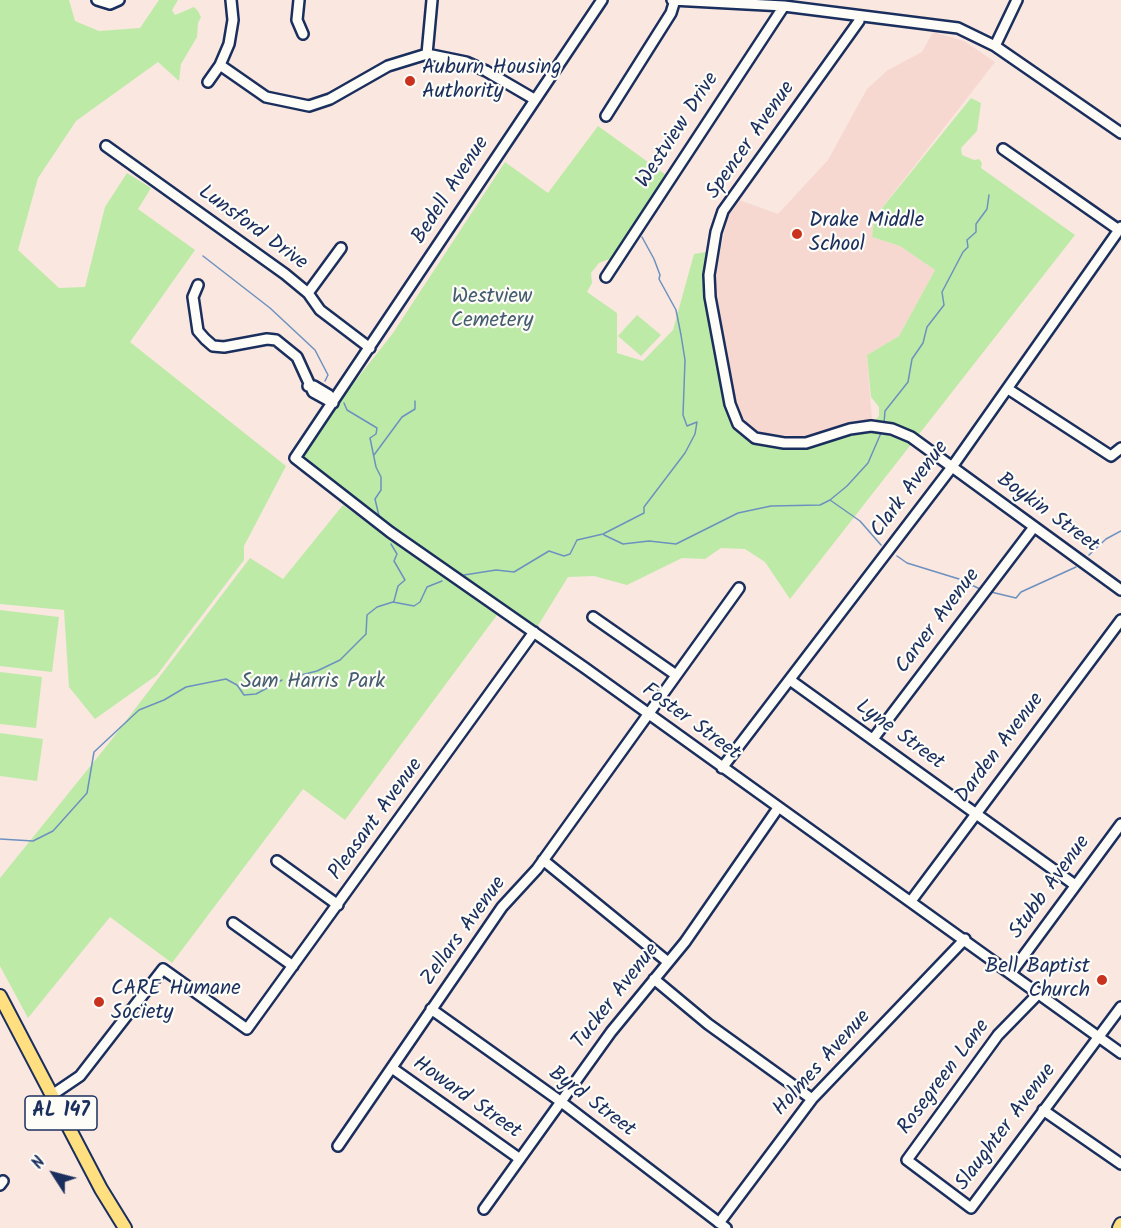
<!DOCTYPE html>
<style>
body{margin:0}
#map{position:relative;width:1121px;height:1228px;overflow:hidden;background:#f9e7e0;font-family:Kalam,sans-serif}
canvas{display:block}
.north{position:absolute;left:24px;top:1144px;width:60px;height:60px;-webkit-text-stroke:4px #fdfcf7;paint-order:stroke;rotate:306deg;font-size:16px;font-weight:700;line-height:24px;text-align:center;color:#1b2f5e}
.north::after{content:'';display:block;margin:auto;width:21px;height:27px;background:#1b2f5e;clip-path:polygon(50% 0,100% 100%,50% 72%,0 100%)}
</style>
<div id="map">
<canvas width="1121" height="1228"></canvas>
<div class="north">N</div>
</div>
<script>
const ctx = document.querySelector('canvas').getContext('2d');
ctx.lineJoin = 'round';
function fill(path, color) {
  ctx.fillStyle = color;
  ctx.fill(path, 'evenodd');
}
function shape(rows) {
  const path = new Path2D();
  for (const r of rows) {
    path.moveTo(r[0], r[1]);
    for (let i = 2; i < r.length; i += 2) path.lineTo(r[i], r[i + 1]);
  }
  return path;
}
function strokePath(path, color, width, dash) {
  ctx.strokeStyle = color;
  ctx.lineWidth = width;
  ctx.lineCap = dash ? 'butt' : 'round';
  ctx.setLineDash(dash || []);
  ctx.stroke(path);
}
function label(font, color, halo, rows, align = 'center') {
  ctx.font = font + ' Kalam,sans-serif';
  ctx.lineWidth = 4.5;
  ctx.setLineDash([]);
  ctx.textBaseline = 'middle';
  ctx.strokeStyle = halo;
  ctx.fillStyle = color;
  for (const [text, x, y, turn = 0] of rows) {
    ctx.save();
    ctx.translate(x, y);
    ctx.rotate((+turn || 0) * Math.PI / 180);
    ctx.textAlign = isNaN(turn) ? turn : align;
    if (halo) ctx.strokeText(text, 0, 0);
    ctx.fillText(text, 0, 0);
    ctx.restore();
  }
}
fill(shape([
 [933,32,964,41,995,62,874,218,872,237,900,246,935,270,899,336,867,355,872,420,810,437,755,433,737,409,716,295,716,270,728,216,739,200,778,214,828,160,867,89,888,70,922,52]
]), '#f6d8d0');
fill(shape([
 [0,0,69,0,75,21,99,31,140,28,159,0,178,0,172,10,175,15,194,7,198,11,201,17,198,23,197,37,181,64,179,81,158,62,76,121,38,178,18,250,59,288,85,287,105,207,127,173,151,188,138,209,195,250,130,342,286,466,244,546,244,560,157,675,95,719,69,687,64,610,0,604],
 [971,98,981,103,977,131,961,148,962,155,974,160,979,159,982,163,981,168,1075,235,790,599,765,562,745,549,721,548,705,559,682,558,627,585,594,576,568,577,534,632,295,458,393,333,505,162,548,193,598,126,666,175,612,258,599,263,591,273,592,283,587,292,617,313,617,353,643,361,673,330,694,254,706,252,730,404,748,434,784,443,871,426,879,416,879,407,871,397,867,355,899,336,935,270,900,246,872,237,874,218],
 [637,315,661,335,641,356,618,336],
 [343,505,497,615,345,820,303,789,172,963,110,917,28,1018,0,966,0,878,109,743,250,558,283,579],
 [0,610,59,617,52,672,0,666],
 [0,672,42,677,36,728,0,724],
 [0,733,43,739,37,781,0,776]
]), '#beeaa7');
strokePath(shape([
 [203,256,270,308,315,350,328,375,325,381],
 [344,403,347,410,377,428,376,434,370,438,376,467,381,477,381,490,375,499,379,516],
 [884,423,885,411,908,382,912,359,923,343,927,327,944,305,942,292,963,252,968,247,967,240,976,232,976,224,987,209,989,195],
 [374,455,402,417,415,409,415,401],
 [830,500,847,486,868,463,881,433],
 [604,535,623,544,649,541,676,544,738,513,771,506,820,505,830,500,860,521,881,545],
 [391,544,397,554,394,561,405,580,398,586,394,601],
 [1089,555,1106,539,1121,531],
 [897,556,907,563,959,579,980,589],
 [464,575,496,570,514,572,549,551,564,556,570,554,577,540,603,534,644,513,644,507,685,453,695,434,697,422,687,426,683,415,685,360,681,335,676,310,659,279,660,275,654,259,642,237],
 [991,592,1016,598,1021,592,1076,567],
 [293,677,317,671,340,660,366,634,367,615,377,607,393,602,414,606,420,602,427,587,442,581],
 [0,839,33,841,53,831,87,793,94,752,139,710,164,700,186,687,226,679,237,685,244,695,256,694,282,680]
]), '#6d91bf', 1.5);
const minor = shape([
 [97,0,110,4,119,0],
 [299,0,297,20,303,34],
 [602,0,295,458,390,532,585,668,1121,1053],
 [672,0,784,6,958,28,995,46,1121,133],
 [859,16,859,21,723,211,716,232,709,275,710,297,730,404,738,424,755,438,784,443,806,443,850,429,871,426,892,429,911,437,1121,590],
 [995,46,1017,0],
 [427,54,432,0],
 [220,65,266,97,309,106,330,99,388,66,427,54,466,62,486,71,534,99],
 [208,82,220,65,229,44,233,20,231,0],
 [606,116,671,13,675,0],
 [106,146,285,274,308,293,320,310,370,348],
 [1003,149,1119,230],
 [606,277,784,6],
 [198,285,193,297,198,331,205,339,213,346,224,347,267,339,276,340,297,357,313,392,333,403],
 [308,293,341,248],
 [308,386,314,386,329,395,333,403],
 [1008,389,1111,456,1121,448],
 [593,617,676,675],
 [790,680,1075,885],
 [873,739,1034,527],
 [722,768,952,467,1121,227],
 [543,860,668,962],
 [277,861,338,905],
 [911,901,1121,620],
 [233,923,293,966],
 [1011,973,1121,824],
 [654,979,708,1024,812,1099],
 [1039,993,998,1035,907,1160,971,1208,1121,1007],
 [431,1009,560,1101,726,1228],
 [392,1068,520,1159],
 [52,1095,80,1076,163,969,247,1029,534,632],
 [1043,1110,1121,1164],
 [338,1146,502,907,537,869,739,588],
 [0,1185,3,1181],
 [484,1209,611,1032,685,942,778,808],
 [719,1223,812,1099,965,939]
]);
const major = shape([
 [0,996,101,1189,125,1228],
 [1119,1228,1121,1224]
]);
strokePath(minor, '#1b2f5e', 14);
strokePath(major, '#1b2f5e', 16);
strokePath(minor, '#fdfcf7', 9);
strokePath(major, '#ffdf80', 12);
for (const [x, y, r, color] of [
 [410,81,6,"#c8321e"],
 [797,234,6,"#c8321e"],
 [1102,980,6,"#c8321e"],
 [99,1002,6,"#c8321e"]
]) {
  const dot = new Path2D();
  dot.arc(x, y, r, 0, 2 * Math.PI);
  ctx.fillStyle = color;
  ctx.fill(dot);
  strokePath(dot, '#fdfcf7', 2);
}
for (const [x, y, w] of [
 [61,1113,72]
]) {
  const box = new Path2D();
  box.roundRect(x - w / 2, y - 17, w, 34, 4.5);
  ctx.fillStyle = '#fdfcf7';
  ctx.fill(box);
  strokePath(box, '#1b2f5e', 1.5);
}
label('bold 20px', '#1b2f5e', null, [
 ["AL 147",61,1113]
]);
label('21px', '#1b2f5e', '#fdfcf7', [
 ["Auburn Housing",422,69],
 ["Authority",422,93],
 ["Drake Middle",809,222],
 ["School",809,246],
 ["Bell Baptist",1090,968,"right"],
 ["Church",1090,992,"right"],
 ["CARE Humane",111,990],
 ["Society",111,1014]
], 'left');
label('21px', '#1b2f5e', '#fdfcf7', [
 ["Westview Drive",679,131,-57],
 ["Spencer Avenue",752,141,-55],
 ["Bedell Avenue",452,191,-57],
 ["Lunsford Drive",252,229,36],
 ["Clark Avenue",911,490,-53],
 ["Boykin Street",1047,514,36],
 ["Carver Avenue",939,622,-53],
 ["Foster Street",690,723,36],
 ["Lyne Street",899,736,36],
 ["Darden Avenue",1001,749,-53],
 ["Pleasant Avenue",377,820,-54],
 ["Stubb Avenue",1051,888,-54],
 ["Zellars Avenue",465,932,-54],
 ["Tucker Avenue",617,997,-52],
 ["Holmes Avenue",823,1064,-48],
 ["Rosegreen Lane",945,1078,-53],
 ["Howard Street",466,1099,35],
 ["Byrd Street",591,1103,37],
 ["Slaughter Avenue",1007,1128,-53]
]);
label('21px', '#445e70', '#fdfcf7', [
 ["Westview",492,298],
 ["Cemetery",492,322],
 ["Sam Harris Park",313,683]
]);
</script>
